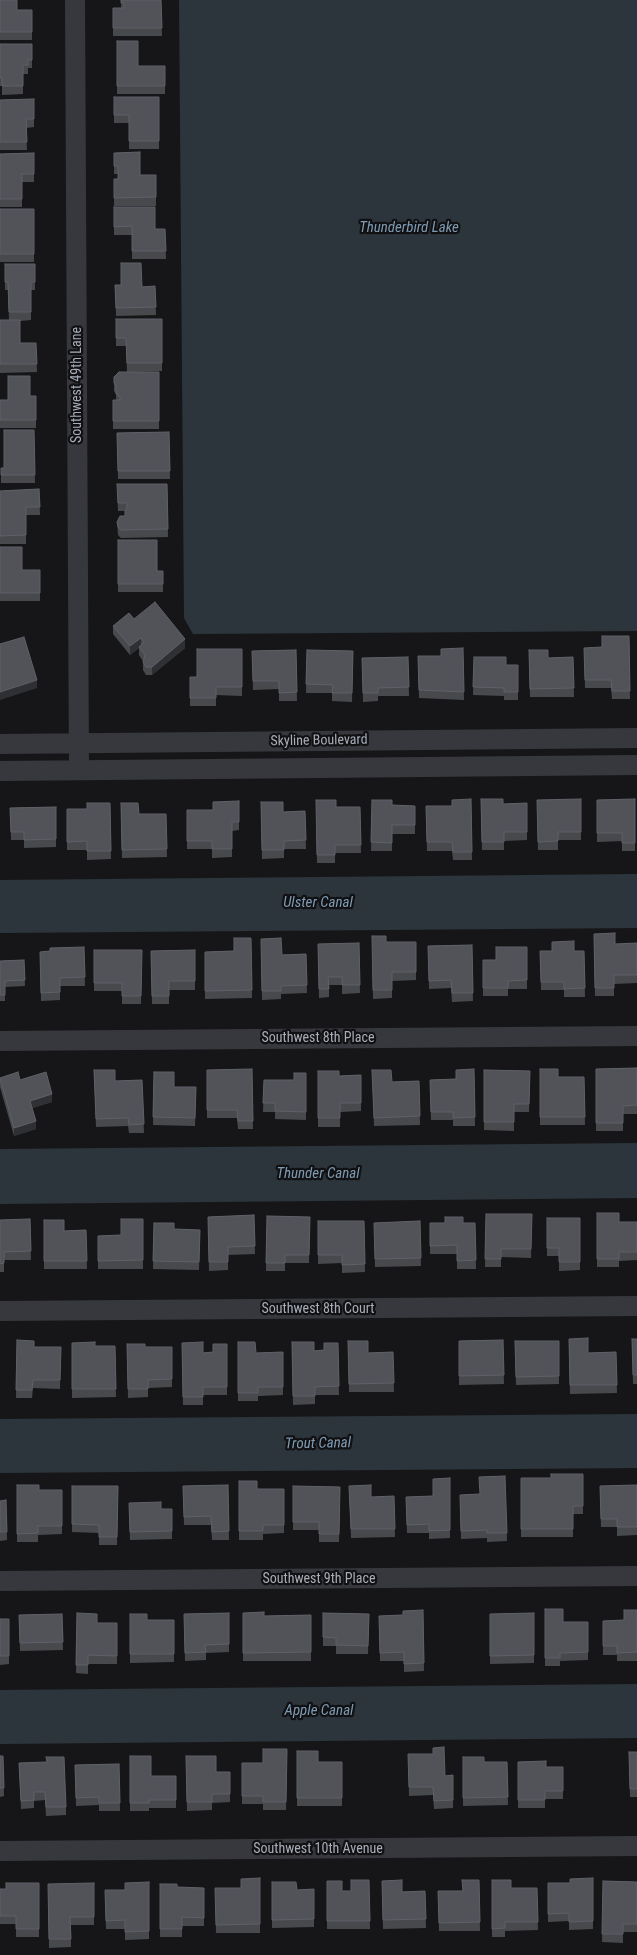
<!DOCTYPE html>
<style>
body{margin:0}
canvas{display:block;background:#161618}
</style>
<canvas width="637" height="1955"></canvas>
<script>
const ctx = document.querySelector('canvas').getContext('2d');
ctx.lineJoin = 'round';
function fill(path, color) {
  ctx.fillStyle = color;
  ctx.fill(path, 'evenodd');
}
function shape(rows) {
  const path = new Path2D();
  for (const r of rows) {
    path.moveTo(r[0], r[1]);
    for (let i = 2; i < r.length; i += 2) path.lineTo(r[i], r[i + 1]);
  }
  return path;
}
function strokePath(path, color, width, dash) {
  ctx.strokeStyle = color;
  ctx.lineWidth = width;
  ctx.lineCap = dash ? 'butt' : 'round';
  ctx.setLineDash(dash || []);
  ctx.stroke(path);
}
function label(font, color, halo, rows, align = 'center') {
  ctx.font = font + ' "Roboto Condensed",sans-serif';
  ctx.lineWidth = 4.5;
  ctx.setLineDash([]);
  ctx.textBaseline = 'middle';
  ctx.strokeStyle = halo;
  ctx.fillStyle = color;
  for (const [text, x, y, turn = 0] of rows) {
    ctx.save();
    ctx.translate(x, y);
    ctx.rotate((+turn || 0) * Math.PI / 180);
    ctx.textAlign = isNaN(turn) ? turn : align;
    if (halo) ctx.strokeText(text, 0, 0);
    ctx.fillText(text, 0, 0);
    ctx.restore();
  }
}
fill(shape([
 [179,0,637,0,637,631,193,634,184,618],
 [637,874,637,928,0,933,0,880],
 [637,1143,637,1198,0,1204,0,1149],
 [637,1414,637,1468,0,1473,0,1419],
 [637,1684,637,1738,0,1744,0,1690]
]), '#2c353c');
strokePath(shape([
 [75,0,79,770],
 [0,744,637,738],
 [0,771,637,765],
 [0,1041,637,1036],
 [0,1311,637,1306],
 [0,1581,637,1576],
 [0,1851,637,1846]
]), '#37383d', 20);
fill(shape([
 [0,0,17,10,32,10,32,40,0,40],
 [121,0,161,0,162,36,113,36,113,8,121,8],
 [117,41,138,66,165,66,165,94,117,94],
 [0,44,32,44,32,68,28,68,28,74,23,74,23,94,2,95,2,86,0,86],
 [114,97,159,97,159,149,129,149,129,123,114,123],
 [34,99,34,127,26,128,27,150,0,150,0,100],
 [34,153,34,182,22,182,22,207,0,207,0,154],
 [114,153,140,175,156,175,156,206,114,206,114,179,118,179,118,174,114,174],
 [114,207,155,229,165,229,166,259,132,259,132,235,114,235],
 [0,209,34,209,34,262,0,262],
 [5,264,35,264,35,290,31,290,31,320,20,321,20,343,36,343,37,372,0,373,0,320,9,320,8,290,5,290],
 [115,285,142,287,155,286,156,315,116,316],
 [116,319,162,319,162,371,127,372,126,346,116,346],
 [159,372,159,429,113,429,113,400,116,400,116,394,114,391,114,377],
 [30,396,36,396,36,428,0,428,0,400,8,400],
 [34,430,35,483,1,483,1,468,4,468],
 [169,432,170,479,118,479,117,433],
 [117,484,167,484,168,537,121,538,118,535,117,522,125,516,125,511,118,511],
 [39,489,40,515,26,515,26,544,0,544,0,491],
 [118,540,157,571,163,571,163,592,118,592],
 [0,547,22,570,40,570,40,601,0,601],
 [134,619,185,648,152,675,146,675,143,670,143,661,139,655,139,648,130,655,113,634,113,626],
 [629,636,630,699,612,699,611,688,585,688,584,648,602,647],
 [463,648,464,700,419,698,418,656,441,656],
 [242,649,242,696,216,695,216,706,190,706,190,677,197,677],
 [296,650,297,701,279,701,279,689,253,690,252,651],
 [307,650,353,651,352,702,332,701,332,693,306,693],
 [529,650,548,658,573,657,574,697,530,697],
 [408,657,409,696,378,696,378,701,363,702,362,658],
 [474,657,506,665,518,665,518,700,504,700,504,696,473,695],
 [471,799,472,860,453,860,452,851,427,851,426,806,452,806],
 [481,799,503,804,527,803,527,840,504,841,504,850,482,850],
 [581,799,581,840,558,840,558,850,538,850,537,800],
 [635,799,635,851,622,851,622,841,597,842,597,800],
 [316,800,336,807,360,807,361,853,335,853,335,863,317,863],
 [372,800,392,805,415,806,415,834,392,834,392,851,371,851],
 [239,801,239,830,232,831,232,857,212,858,212,849,187,849,187,810,213,810],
 [261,802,283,812,305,811,306,849,284,849,284,858,262,859],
 [110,803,111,859,87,860,87,850,67,850,67,809,87,809],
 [121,803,139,814,166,814,167,857,122,858],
 [56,807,56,847,24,848,24,840,11,840,10,808],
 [594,934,615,944,637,943,637,983,614,984,614,996,595,996],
 [372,936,386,942,416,942,416,980,392,981,392,998,373,999],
 [251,938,252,998,205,999,205,952,234,951],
 [261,939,282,955,306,954,307,993,281,994,281,999,262,1000],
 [359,943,360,993,342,994,342,985,329,985,329,997,319,998,318,944],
 [472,945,473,1001,452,1002,451,988,429,989,428,946],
 [84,947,85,986,60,986,60,1000,41,1001,40,952,50,951],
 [527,947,527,989,508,989,508,996,483,996,483,960,496,960],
 [94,950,142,950,141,1004,122,1004,122,991,94,991],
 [195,950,195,990,169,990,169,1004,152,1004,151,951],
 [540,951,584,951,585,997,564,997,564,990,541,990],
 [24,960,25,986,5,987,5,1001,0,1001,0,961],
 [637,1068,637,1114,623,1114,623,1131,596,1131,596,1069],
 [252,1069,253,1129,238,1129,237,1118,207,1118,207,1070],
 [474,1069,475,1126,453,1126,453,1120,431,1120,430,1080,456,1079],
 [540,1069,558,1077,584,1077,585,1125,540,1125],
 [94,1070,115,1081,142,1080,144,1133,129,1133,128,1126,96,1127],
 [372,1070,392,1082,419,1081,420,1125,374,1126],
 [484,1070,530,1071,529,1112,514,1112,514,1131,484,1130],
 [318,1071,339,1076,361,1075,361,1111,340,1112,340,1127,318,1127],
 [154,1072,174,1087,196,1087,195,1126,153,1125],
 [306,1073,306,1120,275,1119,275,1112,263,1112,264,1080,294,1080],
 [0,1078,20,1080,52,1102,32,1108,36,1129,14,1136,0,1087],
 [597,1213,619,1222,637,1222,637,1260,619,1261,619,1267,597,1267],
 [486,1214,532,1214,531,1258,501,1257,501,1267,485,1267],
 [254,1215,255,1254,228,1255,228,1270,209,1271,208,1217],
 [267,1216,310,1217,309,1263,285,1263,285,1271,266,1271],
 [547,1218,580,1218,580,1270,559,1271,559,1256,547,1256],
 [30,1219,31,1260,4,1260,4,1272,0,1272,0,1220],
 [143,1219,143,1269,98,1269,98,1236,121,1235],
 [44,1220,64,1231,86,1230,87,1269,44,1269],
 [318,1221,364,1221,365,1272,342,1273,342,1263,318,1264],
 [420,1221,421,1266,375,1267,374,1223],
 [154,1223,174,1229,200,1230,199,1270,153,1269],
 [430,1223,475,1223,476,1269,457,1269,457,1254,430,1254],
 [569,1339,588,1353,616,1352,617,1393,570,1394],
 [632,1339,637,1339,637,1384,633,1384],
 [17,1340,34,1347,61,1347,60,1389,33,1388,32,1398,16,1398],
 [503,1340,504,1384,459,1385,459,1341],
 [348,1341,368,1353,393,1352,394,1392,349,1392],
 [515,1341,559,1341,559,1384,516,1385],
 [238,1342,256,1353,283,1352,283,1395,258,1396,258,1401,238,1401],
 [292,1342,314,1351,324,1350,338,1343,339,1395,315,1395,315,1404,293,1405],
 [72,1343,95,1346,115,1346,116,1397,72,1398],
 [182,1343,203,1353,213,1352,227,1344,227,1395,203,1395,203,1405,183,1405],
 [127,1344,145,1347,172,1347,172,1387,148,1388,148,1397,128,1398],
 [583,1474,583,1514,573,1514,573,1537,521,1537,521,1478,551,1478],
 [505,1476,507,1541,487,1542,487,1538,461,1539,460,1495,479,1494],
 [450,1478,450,1538,429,1539,429,1533,407,1533,406,1497,433,1496],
 [239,1481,257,1489,284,1489,284,1533,263,1534,263,1540,239,1540],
 [17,1485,39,1490,62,1490,62,1534,38,1535,38,1542,17,1542],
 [228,1485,229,1540,212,1540,211,1525,184,1525,183,1486],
 [637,1485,637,1535,617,1536,617,1527,601,1527,600,1486],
 [72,1486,118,1486,117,1545,99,1545,99,1533,72,1532],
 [293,1486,340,1487,339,1542,319,1542,319,1530,293,1530],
 [349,1486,371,1497,394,1496,395,1537,351,1538],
 [6,1500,7,1540,0,1541,0,1501],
 [129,1503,161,1509,172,1509,172,1539,130,1540],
 [545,1609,563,1622,588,1622,588,1660,560,1661,560,1666,545,1666],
 [423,1610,424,1671,404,1672,404,1661,380,1661,379,1616,403,1615],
 [637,1610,637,1661,617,1661,617,1655,603,1655,603,1621,624,1620],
 [77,1613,97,1623,117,1623,117,1664,88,1664,88,1674,76,1673],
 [229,1613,229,1652,206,1653,206,1660,185,1661,184,1614],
 [243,1613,264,1616,311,1615,311,1661,243,1661],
 [323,1613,369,1614,368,1654,336,1654,336,1646,323,1646],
 [534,1613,534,1663,490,1664,490,1614],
 [62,1614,63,1650,20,1651,19,1615],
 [130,1614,147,1620,174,1620,174,1662,130,1663],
 [0,1619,9,1619,9,1664,0,1665],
 [287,1749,286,1810,263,1810,263,1804,242,1804,242,1763,263,1763],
 [297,1751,318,1762,342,1762,342,1806,297,1806],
 [629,1752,637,1752,637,1797,630,1797],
 [408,1754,445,1776,453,1775,453,1808,434,1809,433,1795,409,1796],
 [0,1756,3,1756,4,1796,0,1797],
 [130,1756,151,1776,176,1776,176,1808,149,1808,149,1811,130,1811],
 [186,1756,216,1772,230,1772,230,1802,212,1803,212,1810,187,1811],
 [463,1757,484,1762,507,1762,508,1805,463,1806],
 [518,1762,546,1767,563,1767,563,1799,545,1799,545,1808,518,1808],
 [19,1763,66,1807,66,1815,46,1816,45,1800,34,1801,34,1808,21,1809],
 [119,1764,120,1811,99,1811,99,1805,76,1806,75,1765],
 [260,1878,260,1933,216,1933,215,1888,241,1888],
 [593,1878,593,1929,569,1930,569,1921,548,1922,548,1883,570,1883],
 [369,1880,370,1929,327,1929,327,1881,342,1891,351,1891],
 [479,1880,480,1931,439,1931,438,1891,462,1891],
 [492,1880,511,1888,537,1888,538,1930,505,1931,505,1937,492,1937],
 [382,1881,402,1892,425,1891,426,1928,383,1929],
 [603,1881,637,1882,637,1932,623,1932,623,1943,602,1942],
 [149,1882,149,1939,125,1940,125,1929,106,1929,105,1890,125,1890],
 [272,1882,297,1890,314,1889,314,1927,272,1928],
 [39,1883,39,1937,16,1937,16,1924,0,1924,0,1889,6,1889],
 [94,1883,94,1925,71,1925,71,1947,49,1948,48,1884],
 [160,1884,177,1887,204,1888,204,1926,182,1926,182,1937,160,1937]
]), '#47494d');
fill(shape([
 [141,638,141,646,130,655,130,646],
 [185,639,185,648,152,675,152,667],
 [37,680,37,688,0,700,0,692],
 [52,1094,52,1102,30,1109,30,1101],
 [36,1121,36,1129,14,1136,14,1128]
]), '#2f3033');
const building = shape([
 [0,0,17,0,17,10,32,10,32,32,0,32,0,0],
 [121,0,161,0,162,28,113,28,113,8,124,8,124,3,121,3,121,0],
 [117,41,138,41,138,66,165,66,165,86,117,86,117,41],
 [0,44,32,44,32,60,28,60,28,65,23,65,23,86,2,86,2,78,0,78,0,44],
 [114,97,159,97,159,141,129,141,129,115,114,115,114,97],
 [34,99,34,119,26,119,27,142,0,142,0,100,34,99],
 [140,152,140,175,156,175,156,197,114,198,114,179,118,179,118,166,114,166,114,153,140,152],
 [34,153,34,174,22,174,22,199,0,199,0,154,34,153],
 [114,207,155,207,155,229,165,229,166,251,132,251,132,226,114,227,114,207],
 [0,209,34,209,34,254,0,254,0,209],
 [121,263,141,263,142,287,155,286,156,307,116,308,115,285,121,285,121,263],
 [5,264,35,264,35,282,31,282,31,312,9,312,8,282,5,282,5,264],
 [116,319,162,319,162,363,127,363,126,338,116,338,116,319],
 [0,320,20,320,20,343,36,343,37,364,0,364,0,320],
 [119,372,159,372,159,421,113,421,113,400,120,400,120,397,116,394,116,386,114,383,114,377,119,372],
 [8,376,30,376,30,396,36,396,36,420,0,420,0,400,8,400,8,376],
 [4,430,34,430,35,475,1,475,1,468,4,468,4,430],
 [169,432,170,471,118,471,117,433,169,432],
 [117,484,167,484,168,529,121,530,118,527,117,522,120,516,125,516,125,511,127,508,127,503,118,503,117,484],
 [39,489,40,507,26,507,26,535,0,536,0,491,39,489],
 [118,540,157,540,157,571,163,571,163,584,118,584,118,540],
 [0,547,22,547,22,570,40,570,40,593,0,593,0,547],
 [155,602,185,639,152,667,146,667,143,662,145,655,139,647,144,642,141,638,130,646,113,626,129,613,134,619,155,602],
 [602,636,629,636,630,691,612,691,611,680,585,680,584,648,602,647,602,636],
 [24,637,37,680,0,692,0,644,24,637],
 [463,648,464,692,419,690,418,656,441,656,441,649,463,648],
 [197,649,242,649,242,687,216,687,216,698,190,698,190,677,197,677,197,649],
 [296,650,297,692,279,693,279,681,253,681,252,651,296,650],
 [307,650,353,651,352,693,332,693,333,685,306,684,307,650],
 [529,650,548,650,548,658,573,657,574,688,530,689,529,650],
 [408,657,409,687,378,688,378,693,363,693,362,658,408,657],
 [474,657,506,657,506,665,518,665,518,692,504,692,504,688,473,687,474,657],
 [471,799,472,852,453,852,452,842,427,842,426,806,452,806,452,800,471,799],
 [481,799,503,799,503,804,527,803,527,832,504,832,504,842,482,842,481,799],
 [581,799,581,832,558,832,558,841,538,842,537,800,581,799],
 [635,799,635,843,622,843,622,833,597,833,597,800,635,799],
 [316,800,336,800,336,807,360,807,361,845,335,845,335,855,317,855,316,800],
 [372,800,392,800,392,805,415,806,415,825,392,825,392,843,371,842,372,800],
 [239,801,239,822,232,822,232,849,212,849,212,841,187,841,187,810,213,810,213,802,239,801],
 [261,802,283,802,283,812,305,811,306,840,284,841,284,850,262,850,261,802],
 [87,803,110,803,111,851,87,851,87,841,67,842,67,809,87,809,87,803],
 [121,803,138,803,139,814,166,814,167,849,122,850,121,803],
 [56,807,56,839,24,840,24,832,11,832,10,808,56,807],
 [615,933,615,944,637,943,637,975,614,975,614,988,595,988,594,934,615,933],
 [372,936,386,936,386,942,416,942,416,972,392,972,392,990,373,990,372,936],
 [234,938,251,938,252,990,205,991,205,952,234,951,234,938],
 [281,938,282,955,306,954,307,985,281,986,281,991,262,991,261,939,281,938],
 [574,941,574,951,584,951,585,988,564,989,564,982,541,982,540,951,552,951,552,942,574,941],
 [359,943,360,985,342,985,342,977,328,977,329,989,319,989,318,944,359,943],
 [472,945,473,993,452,993,451,980,429,981,428,946,472,945],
 [84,947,85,977,60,978,60,992,41,993,40,952,50,951,50,948,84,947],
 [496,947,527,947,527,980,508,981,508,988,483,988,483,960,496,960,496,947],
 [94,950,142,950,141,996,122,996,122,983,94,983,94,950],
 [195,950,195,981,169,981,169,996,152,996,151,951,195,950],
 [24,960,25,980,5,981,5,995,0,995,0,961,24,960],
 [637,1068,637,1105,623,1106,623,1123,596,1123,596,1069,637,1068],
 [252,1069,253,1121,238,1121,237,1110,207,1110,207,1070,252,1069],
 [474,1069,475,1117,453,1118,453,1112,431,1112,430,1080,456,1079,456,1070,474,1069],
 [540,1069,558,1069,558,1077,584,1077,585,1117,540,1117,540,1069],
 [94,1070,115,1070,115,1081,142,1080,144,1124,129,1125,128,1118,96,1119,94,1070],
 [372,1070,391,1070,392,1082,419,1081,420,1116,374,1118,372,1070],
 [484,1070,530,1071,529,1104,514,1104,514,1122,484,1122,484,1070],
 [318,1071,339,1071,339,1076,361,1075,361,1103,340,1103,340,1118,318,1118,318,1071],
 [18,1072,20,1080,46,1072,52,1094,30,1101,36,1121,14,1128,0,1078,18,1072],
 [154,1072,174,1072,174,1087,196,1087,195,1118,153,1117,154,1072],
 [294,1073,306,1073,306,1112,275,1111,275,1103,263,1103,264,1080,294,1080,294,1073],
 [597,1213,619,1213,619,1222,637,1222,637,1252,619,1252,619,1259,597,1259,597,1213],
 [486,1214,532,1214,531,1249,501,1249,501,1259,485,1259,486,1214],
 [254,1215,255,1246,228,1247,228,1262,209,1262,208,1217,254,1215],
 [267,1216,310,1217,309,1255,285,1255,285,1263,266,1263,267,1216],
 [445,1217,463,1217,463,1223,475,1223,476,1260,457,1261,457,1245,430,1246,430,1223,445,1223,445,1217],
 [547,1218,580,1218,580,1262,559,1262,559,1248,547,1248,547,1218],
 [30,1219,31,1251,4,1252,4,1263,0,1264,0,1220,30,1219],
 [121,1219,143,1219,143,1260,98,1261,98,1236,121,1235,121,1219],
 [44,1220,64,1220,64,1231,86,1230,87,1261,44,1261,44,1220],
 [318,1221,364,1221,365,1264,342,1265,342,1255,318,1255,318,1221],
 [420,1221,421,1258,375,1259,374,1223,420,1221],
 [154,1223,174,1223,174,1229,200,1230,199,1262,153,1261,154,1223],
 [588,1338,588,1353,616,1352,617,1385,570,1385,569,1339,588,1338],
 [632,1339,637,1339,637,1375,633,1375,632,1339],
 [17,1340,34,1341,34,1347,61,1347,60,1380,33,1380,32,1390,16,1390,17,1340],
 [503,1340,504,1375,459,1376,459,1341,503,1340],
 [348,1341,368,1341,368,1353,393,1352,394,1383,349,1384,348,1341],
 [515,1341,559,1341,559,1376,516,1377,515,1341],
 [95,1342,95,1346,115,1346,116,1389,72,1389,72,1343,95,1342],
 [203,1342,203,1353,213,1352,213,1344,227,1344,227,1387,203,1387,203,1397,183,1397,182,1343,203,1342],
 [238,1342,255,1342,256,1353,283,1352,283,1387,258,1387,258,1393,238,1393,238,1342],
 [292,1342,314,1342,314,1351,324,1350,324,1343,338,1343,339,1386,315,1387,315,1396,293,1396,292,1342],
 [127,1344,145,1344,145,1347,172,1347,172,1379,148,1380,148,1389,128,1389,127,1344],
 [551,1474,583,1474,583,1506,573,1506,573,1529,521,1529,521,1478,551,1478,551,1474],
 [505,1476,507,1533,487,1533,487,1530,461,1531,460,1495,480,1494,479,1477,505,1476],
 [450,1478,450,1530,429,1531,429,1524,407,1525,406,1497,433,1496,433,1479,450,1478],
 [239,1481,257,1481,257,1489,284,1489,284,1525,263,1525,263,1531,239,1531,239,1481],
 [17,1485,39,1485,39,1490,62,1490,62,1526,38,1526,38,1533,17,1534,17,1485],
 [228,1485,229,1531,212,1532,211,1516,184,1517,183,1486,228,1485],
 [371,1485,371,1497,394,1496,395,1529,351,1529,349,1486,371,1485],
 [637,1485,637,1527,617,1527,617,1519,601,1519,600,1486,637,1485],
 [72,1486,118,1486,117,1537,99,1537,99,1525,72,1524,72,1486],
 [293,1486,340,1487,339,1534,319,1534,319,1522,293,1522,293,1486],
 [6,1500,7,1532,0,1532,0,1501,6,1500],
 [161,1502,161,1509,172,1509,172,1531,130,1532,129,1503,161,1502],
 [545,1609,563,1609,563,1622,588,1622,588,1652,560,1653,560,1658,545,1658,545,1609],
 [423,1610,424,1663,404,1664,404,1652,380,1653,379,1616,403,1615,403,1611,423,1610],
 [624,1610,637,1610,637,1652,617,1653,617,1646,603,1646,603,1621,624,1620,624,1610],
 [264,1612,264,1616,311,1615,311,1652,243,1653,243,1613,264,1612],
 [77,1613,97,1614,97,1623,117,1623,117,1656,88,1655,88,1665,76,1665,77,1613],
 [229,1613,229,1644,205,1645,206,1652,185,1653,184,1614,229,1613],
 [323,1613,369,1614,368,1646,336,1645,336,1638,323,1637,323,1613],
 [534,1613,534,1655,490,1656,490,1614,534,1613],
 [62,1614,63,1642,20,1643,19,1615,62,1614],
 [130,1614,147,1614,147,1620,174,1620,174,1654,130,1654,130,1614],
 [0,1619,9,1619,9,1656,0,1656,0,1619],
 [444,1747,445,1776,453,1775,453,1800,434,1801,433,1787,409,1787,408,1754,433,1754,433,1748,444,1747],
 [263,1749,287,1749,286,1802,263,1802,263,1796,242,1796,242,1763,263,1763,263,1749],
 [297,1751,318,1751,318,1762,342,1762,342,1798,297,1798,297,1751],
 [629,1752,637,1752,637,1789,630,1789,629,1752],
 [0,1756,3,1756,4,1788,0,1788,0,1756],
 [130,1756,151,1756,151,1776,176,1776,176,1800,149,1800,149,1803,130,1803,130,1756],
 [186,1756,216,1756,216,1772,230,1772,230,1794,212,1794,212,1802,187,1802,186,1756],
 [46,1757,64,1757,66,1807,46,1807,45,1792,34,1792,34,1800,21,1801,19,1763,47,1762,46,1757],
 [463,1757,484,1757,484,1762,507,1762,508,1797,463,1798,463,1757],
 [546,1761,546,1767,563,1767,563,1791,545,1791,545,1800,518,1800,518,1762,546,1761],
 [119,1764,120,1803,99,1803,99,1797,76,1798,75,1765,119,1764],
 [260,1878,260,1924,216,1925,215,1888,241,1888,241,1879,260,1878],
 [593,1878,593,1921,569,1922,569,1913,548,1914,548,1883,570,1883,570,1879,593,1878],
 [351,1880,369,1880,370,1921,327,1921,327,1881,342,1881,342,1891,351,1891,351,1880],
 [402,1880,402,1892,425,1891,426,1919,383,1920,382,1881,402,1880],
 [462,1880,479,1880,480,1922,439,1923,438,1891,463,1891,462,1880],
 [492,1880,511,1880,511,1888,537,1888,538,1922,505,1922,505,1928,492,1929,492,1880],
 [603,1881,637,1882,637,1924,623,1924,623,1934,602,1934,603,1881],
 [149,1882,149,1931,125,1932,125,1920,106,1921,105,1890,125,1890,125,1883,149,1882],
 [272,1882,296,1882,297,1890,314,1889,314,1919,272,1920,272,1882],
 [6,1883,39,1883,39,1929,16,1929,16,1916,0,1916,0,1889,6,1889,6,1883],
 [94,1883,94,1917,70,1917,71,1939,49,1939,48,1884,94,1883],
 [160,1884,177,1884,177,1887,204,1888,204,1918,182,1917,182,1929,160,1929,160,1884]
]);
fill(building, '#525359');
strokePath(building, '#5f6168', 1);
label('14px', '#a8adb8', '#111113', [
 ["Southwest 49th Lane",77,385,-90],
 ["Skyline Boulevard",319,741,-1],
 ["Southwest 8th Place",318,1038],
 ["Southwest 8th Court",318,1309],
 ["Southwest 9th Place",319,1579],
 ["Southwest 10th Avenue",318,1849]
]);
label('italic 15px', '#7f9bb3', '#111113', [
 ["Thunderbird Lake",409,228],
 ["Ulster Canal",318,903],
 ["Thunder Canal",318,1174],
 ["Trout Canal",318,1444,-1],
 ["Apple Canal",319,1711]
]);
</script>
